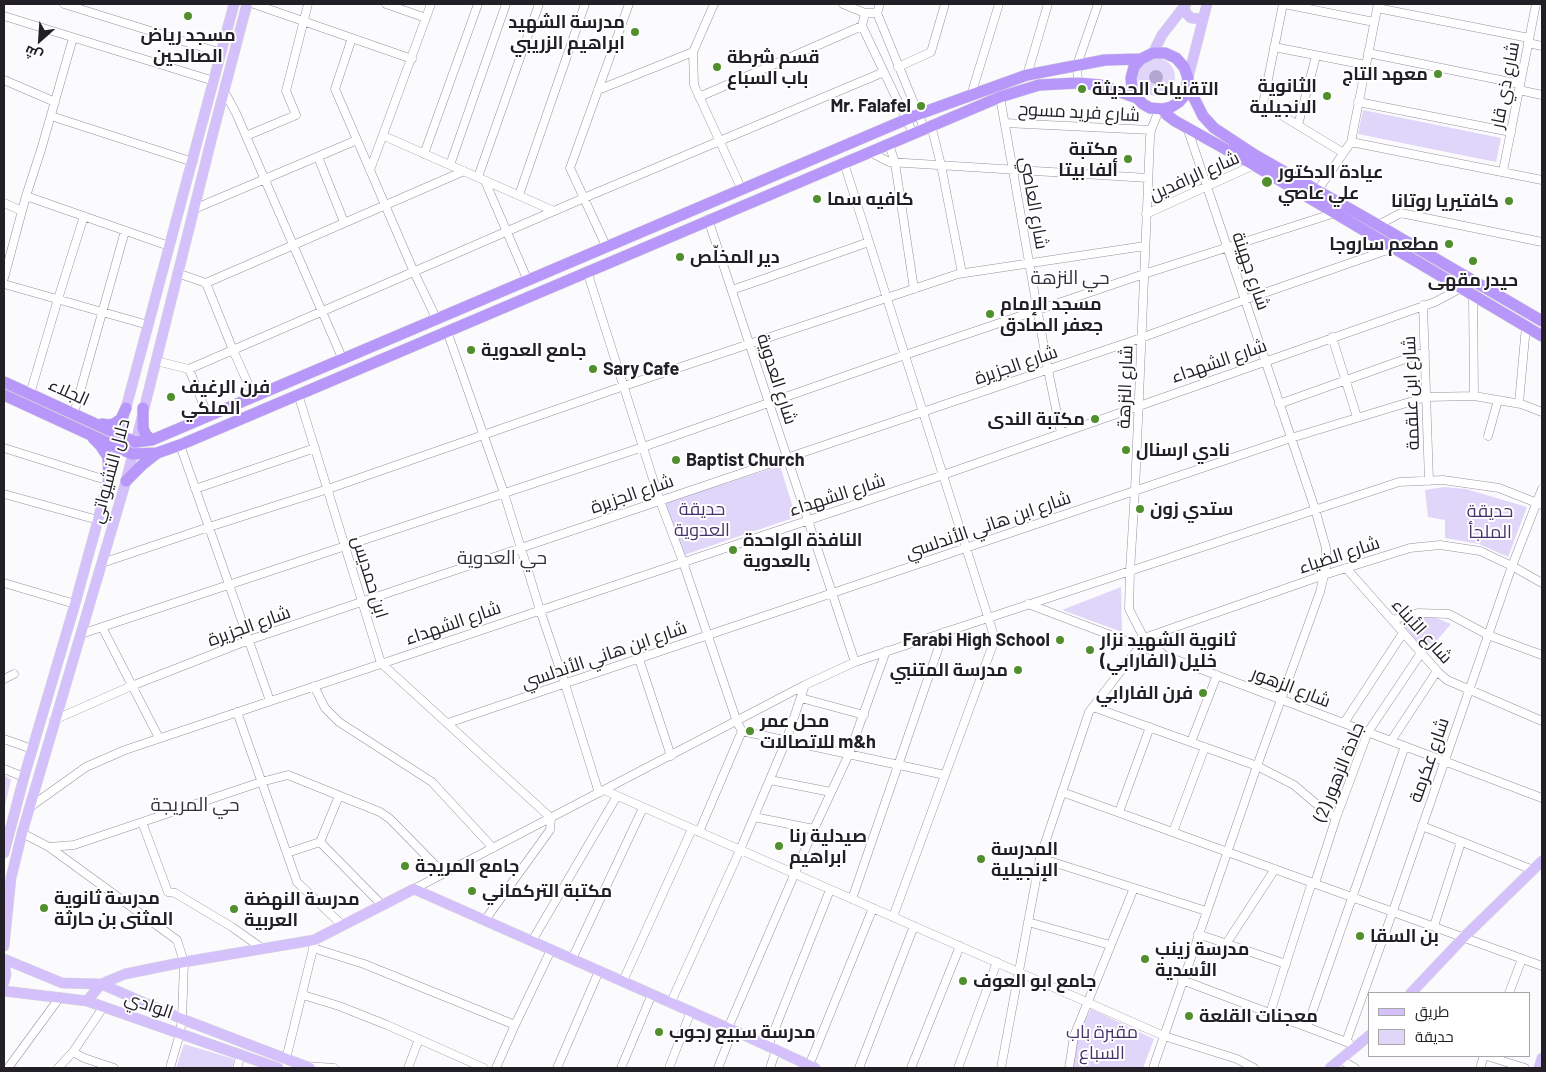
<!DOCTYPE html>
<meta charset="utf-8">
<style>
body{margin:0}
#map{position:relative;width:1546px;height:1072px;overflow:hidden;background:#fbfafd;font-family:Barlow,Cairo,sans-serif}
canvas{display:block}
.frame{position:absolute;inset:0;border:5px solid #222026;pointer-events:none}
.legend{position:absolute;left:1368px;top:992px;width:162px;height:65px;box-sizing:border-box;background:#fff;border:1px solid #a7a6a8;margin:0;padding:6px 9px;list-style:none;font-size:15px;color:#222026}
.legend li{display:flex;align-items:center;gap:10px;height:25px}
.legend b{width:25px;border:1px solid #a7a6a8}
.north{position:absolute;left:15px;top:15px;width:50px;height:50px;-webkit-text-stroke:4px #fff;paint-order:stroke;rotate:206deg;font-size:14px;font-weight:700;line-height:20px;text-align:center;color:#222026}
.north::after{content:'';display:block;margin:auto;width:18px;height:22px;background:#222026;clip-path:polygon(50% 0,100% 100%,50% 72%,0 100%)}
</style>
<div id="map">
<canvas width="1546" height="1072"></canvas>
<div class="frame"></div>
<ul class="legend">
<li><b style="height:6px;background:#d4c1fc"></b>طريق</li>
<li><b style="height:14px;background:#e0d6f9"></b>حديقة</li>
</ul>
<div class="north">ش</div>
</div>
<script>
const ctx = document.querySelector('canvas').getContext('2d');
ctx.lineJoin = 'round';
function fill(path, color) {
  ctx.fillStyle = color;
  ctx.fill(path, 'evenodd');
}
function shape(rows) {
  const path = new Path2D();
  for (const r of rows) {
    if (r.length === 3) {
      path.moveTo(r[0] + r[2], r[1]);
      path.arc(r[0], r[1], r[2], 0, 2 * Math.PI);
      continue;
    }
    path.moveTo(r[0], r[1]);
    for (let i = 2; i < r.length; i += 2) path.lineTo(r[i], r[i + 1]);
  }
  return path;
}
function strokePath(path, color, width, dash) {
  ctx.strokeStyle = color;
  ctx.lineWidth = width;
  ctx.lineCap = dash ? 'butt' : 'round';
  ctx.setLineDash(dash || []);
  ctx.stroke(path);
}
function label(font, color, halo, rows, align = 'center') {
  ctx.font = font + ' Barlow,Cairo,sans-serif';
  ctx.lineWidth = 4;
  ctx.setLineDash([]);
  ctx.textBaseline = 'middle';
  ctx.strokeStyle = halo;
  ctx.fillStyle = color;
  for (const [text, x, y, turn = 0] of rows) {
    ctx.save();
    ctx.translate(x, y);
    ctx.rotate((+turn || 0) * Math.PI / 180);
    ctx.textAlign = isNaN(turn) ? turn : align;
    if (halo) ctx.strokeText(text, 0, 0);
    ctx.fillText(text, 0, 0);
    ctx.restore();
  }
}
fill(shape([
 [1156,77,19],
 [1363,110,1501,138,1496,162,1358,134],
 [780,466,796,517,684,555,664,503],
 [1444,487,1466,489,1527,507,1508,557,1479,544,1445,538,1445,520,1428,517,1425,490],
 [1121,587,1122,632,1062,610],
 [1419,617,1436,618,1451,624,1426,653,1401,622],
 [4,775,11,780,4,810],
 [1091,1009,1154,1039,1143,1068,1073,1068,1076,1036],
 [184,1044,234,1059,232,1068,176,1068]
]), '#e0d6f9');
fill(shape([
 [1156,77,7]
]), '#b3a7d1');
const minor = shape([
 [64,4,221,53],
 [254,4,412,59],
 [386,4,426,18],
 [714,4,693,52,694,85,742,190],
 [843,4,865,13,877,13,880,4],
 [1283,4,1263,104,1342,152],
 [1284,4,1374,22],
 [1377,8,1529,38],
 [877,13,924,128],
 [4,16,214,81],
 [862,26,913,133],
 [352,38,335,89,414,272,437,320],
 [1528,43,1542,46],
 [1274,47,1366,65],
 [1368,53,1520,84],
 [898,67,931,52,945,4],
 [1027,75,1048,4],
 [4,80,55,102],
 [1078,83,1077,65,1098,4],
 [598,90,693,52],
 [1519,90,1542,95],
 [224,91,236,113,343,360],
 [971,95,999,4],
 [699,97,862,26,865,13],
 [1000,97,1048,370,1061,433],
 [1358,102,1511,132],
 [1159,110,1151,130,1150,138,1135,490,1130,571,1129,609,1144,638,1164,655],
 [51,116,193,162],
 [1005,123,1151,130],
 [931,125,941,165,962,273],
 [1298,125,1316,56],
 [246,136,296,115,286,91,308,4],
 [384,136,554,211],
 [1351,142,1378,4],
 [889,144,895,163,914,289],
 [870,152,889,162,1148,178],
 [424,154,478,4],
 [318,157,344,222],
 [844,163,995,639,893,917],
 [450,165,506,4],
 [370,170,431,4],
 [1503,171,1536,4],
 [478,177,539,4],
 [485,181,528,281],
 [1318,190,1351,142,1542,180],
 [519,195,585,4],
 [26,196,169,246],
 [4,203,22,211],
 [194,209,357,140],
 [1146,214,1254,165],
 [708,219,855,662],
 [1378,225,1401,213,1542,242],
 [607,248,570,168,629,4],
 [587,271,660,501,683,562,737,722,742,731,945,775],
 [177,273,206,283,464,171],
 [4,278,26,196,41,150,73,38],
 [206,283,233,350,254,397],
 [4,284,148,325],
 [732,290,869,242],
 [1473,295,1474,396],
 [1423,305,1429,481],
 [447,331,504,493,540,610,565,684,599,793],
 [1332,337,1357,417],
 [156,361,189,369,584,198,884,72],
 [189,369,208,416],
 [30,394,58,299,84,216],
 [298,394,381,663,551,818,550,830,485,920],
 [1519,403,1526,326],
 [1279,404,1425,352],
 [74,413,125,231],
 [1488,436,1498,400],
 [180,445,270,701],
 [4,448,109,481],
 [195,489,315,448],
 [4,494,98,520],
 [102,563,209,527,328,489,624,386,958,274,1145,246],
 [1346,568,1439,673,1447,680,1542,721],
 [4,583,75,604],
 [1028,604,1542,798],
 [1392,620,1418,613,1449,614,1488,635,1542,655],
 [102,627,159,738],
 [81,634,643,447,905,355,1144,274,1335,213],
 [639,659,671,756],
 [4,679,14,674],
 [314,686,325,708,339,722,432,782,493,848],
 [801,698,864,715],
 [1093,707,1257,766,1294,785,1314,802,1336,818],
 [237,712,297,882,342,925],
 [54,720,129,687,249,640,1141,338,1244,300,1393,248],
 [448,723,1291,438,1426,397,1474,396,1521,404,1542,412],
 [1344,723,1403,633],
 [4,739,32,749],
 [1391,741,1437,671],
 [1191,742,1217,675],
 [4,769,24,777],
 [770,780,831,792],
 [604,790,1164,1036,1237,1059,1254,1068],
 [1062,792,1542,966],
 [30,807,86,767,125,750,943,475,1435,302,1461,288],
 [1119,812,1150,727],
 [754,817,814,829],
 [142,822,168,892,175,893,232,927,263,949],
 [1422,826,1533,870],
 [699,832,742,731],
 [1173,832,1205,747],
 [22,833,49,847,177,940,184,962,182,1019,180,1033,170,1068],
 [320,842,339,796],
 [49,847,74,845,261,782,288,775,380,812,390,819,443,873],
 [287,853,320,842,382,905],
 [1040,858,1206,911],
 [1315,883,1336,818,1368,732,1421,653],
 [414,889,805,685,855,662,1399,482,1443,480,1499,488,1542,505],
 [852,899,944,632],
 [1028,922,1110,945],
 [1434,926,1461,842],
 [1198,934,1286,964],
 [532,941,617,796],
 [1226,944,1275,869],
 [313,948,364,964,515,1025,496,1068],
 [572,959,643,808],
 [1182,980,1349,1043],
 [623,981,692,829],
 [1509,993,1522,959],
 [303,995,339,1006,387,1025,484,1068],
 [671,1002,740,850,786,741,805,685],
 [1270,1013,1312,882],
 [515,1025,551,950],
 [1307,1027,1405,746],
 [728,1028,814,829,849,754,886,651],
 [1346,1042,1393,911,1512,566,1542,489],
 [768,1046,830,890],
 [73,1052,84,1058,114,1068],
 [1487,1056,1525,1068],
 [286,1059,314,945],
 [1341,1060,1355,1068],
 [306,1066,334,1068],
 [8,1068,60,997],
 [58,1068,73,1052,104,1006],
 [237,1068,241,1054],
 [408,1068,419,1039],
 [557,1068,599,971],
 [621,1068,652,994],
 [669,1068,691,1011],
 [718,1068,733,1030],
 [770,1068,776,1050],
 [808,1068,873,908],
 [859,1068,914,926],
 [911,1068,960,946],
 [958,1068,997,962],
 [1001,1068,1040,858,1089,712,1140,646,1144,638,1324,575,1410,548,1440,545,1480,551,1512,566,1542,583],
 [1069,1068,1074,1036,1134,888],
 [1153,1068,1257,766,1320,592,1326,567,1326,548,1315,509,1187,127],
 [1480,1068,1484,1056]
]);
const major = shape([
 [1184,6,1186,13,1191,18,1200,19,1204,16],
 [1153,53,1162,35,1186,4],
 [1188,78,1207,4],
 [4,853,24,777,75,604,98,520,119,434,234,4],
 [4,946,11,878,22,833,126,481,213,133,247,4],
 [4,959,62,983,101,984,125,974,184,962,314,940,414,889,746,1036,815,1068],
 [4,962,6,975,4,982],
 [4,991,87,1001,278,1068],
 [1411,993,1464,937,1542,861],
 [87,1001,101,984,182,1019,310,1068],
 [1330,1068,1370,1035],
 [1539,1068,1542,1058]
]);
const highway = shape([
 [1188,86,1203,116,1214,128,1255,155,1378,225,1542,321],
 [1162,109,1171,107,1179,102,1185,95,1188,78,1184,67,1176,58,1165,53,1153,53,1141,59,1134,67,1131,78,1132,88,1137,98,1143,104,1150,108,1162,109,1167,115,1175,121,1254,165,1542,336],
 [4,382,135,442,152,440,919,114,1027,75,1105,60,1141,59],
 [4,395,132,454,157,453,180,445,1000,97,1039,85,1078,83,1100,85,1137,98],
 [143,408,143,428,146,435,152,440],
 [102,424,108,425,114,424,121,419,126,408],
 [93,438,100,445,108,457,109,481],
 [126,481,142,465,156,454]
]);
strokePath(minor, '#9692a1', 9);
strokePath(major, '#d7d7d8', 11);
strokePath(highway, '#d7d7d8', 12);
strokePath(minor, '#fff', 8);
strokePath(major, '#d4c1fc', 10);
strokePath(highway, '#b897fa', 11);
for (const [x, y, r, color] of [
 [188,16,5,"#518e2d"],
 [635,32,5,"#518e2d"],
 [717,67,5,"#518e2d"],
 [1438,74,5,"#518e2d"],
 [1082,89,5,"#518e2d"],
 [1327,96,5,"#518e2d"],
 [921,106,5,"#518e2d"],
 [1128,159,5,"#518e2d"],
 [1267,182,6,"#518e2d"],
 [817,199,5,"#518e2d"],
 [1509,201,5,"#518e2d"],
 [1449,244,5,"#518e2d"],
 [680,257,5,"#518e2d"],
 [1473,261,5,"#518e2d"],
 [990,314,5,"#518e2d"],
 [471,350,5,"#518e2d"],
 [593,369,5,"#518e2d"],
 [171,397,5,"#518e2d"],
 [1095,419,5,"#518e2d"],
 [1126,450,5,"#518e2d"],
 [676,460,5,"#518e2d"],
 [1140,509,5,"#518e2d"],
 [733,550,5,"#518e2d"],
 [1060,640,5,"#518e2d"],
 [1090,650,5,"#518e2d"],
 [1018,670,5,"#518e2d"],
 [1203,693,5,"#518e2d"],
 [750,731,5,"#518e2d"],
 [779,846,5,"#518e2d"],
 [981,859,5,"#518e2d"],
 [405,866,5,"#518e2d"],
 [472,891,5,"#518e2d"],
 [44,908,5,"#518e2d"],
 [234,909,5,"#518e2d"],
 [1360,936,5,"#518e2d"],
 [1145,959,5,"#518e2d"],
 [963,981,5,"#518e2d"],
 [1189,1016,5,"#518e2d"],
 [659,1032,5,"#518e2d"]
]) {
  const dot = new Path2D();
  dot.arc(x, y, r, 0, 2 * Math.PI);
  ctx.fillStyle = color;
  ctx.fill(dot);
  strokePath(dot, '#fff', 2);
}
label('bold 18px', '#222026', '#fff', [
 ["مدرسة الشهيد",625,22,"right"],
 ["ابراهيم الزريبي",625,43,"right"],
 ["مسجد رياض",188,35,"center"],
 ["الصالحين",188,56,"center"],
 ["قسم شرطة",727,57],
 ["باب السباع",727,78],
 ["معهد التاج",1428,74,"right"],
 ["الثانوية",1317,86,"right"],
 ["الانجيلية",1317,107,"right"],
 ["التقنيات الحديثة",1092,89],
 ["Mr. Falafel",911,106,"right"],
 ["مكتبة",1118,149,"right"],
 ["ألفا بيتا",1118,170,"right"],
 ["عيادة الدكتور",1278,172],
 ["علي عاصي",1278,193],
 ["كافيه سما",827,199],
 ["كافتيريا روتانا",1499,201,"right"],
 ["مطعم ساروجا",1439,244,"right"],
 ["دير المخلّص",690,257],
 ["حيدر مقهى",1473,280,"center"],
 ["مسجد الإمام",1000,304],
 ["جعفر الصادق",1000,325],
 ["جامع العدوية",481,350],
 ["Sary Cafe",603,369],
 ["فرن الرغيف",181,387],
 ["الملكي",181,408],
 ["مكتبة الندى",1085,419,"right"],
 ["نادي ارسنال",1136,450],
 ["Baptist Church",686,460],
 ["ستدي زون",1150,509],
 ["النافذة الواحدة",743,540],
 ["بالعدوية",743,561],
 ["Farabi High School",1050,640,"right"],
 ["ثانوية الشهيد نزار",1100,640],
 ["خليل (الفارابي)",1100,661],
 ["مدرسة المتنبي",1008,670,"right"],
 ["فرن الفارابي",1193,693,"right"],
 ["محل عمر",760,721],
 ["للاتصالات m&h",760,742],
 ["صيدلية رنا",789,836],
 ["ابراهيم",789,857],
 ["المدرسة",991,849],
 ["الإنجيلية",991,870],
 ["جامع المريجة",415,866],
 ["مكتبة التركماني",482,891],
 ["مدرسة ثانوية",54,898],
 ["المثنى بن حارثة",54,919],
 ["مدرسة النهضة",244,899],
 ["العربية",244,920],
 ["بن السقا",1370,936],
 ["مدرسة زينب",1155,949],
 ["الأسدية",1155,970],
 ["جامع ابو العوف",973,981],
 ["معجنات القلعة",1199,1016],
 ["مدرسة سبيع رجوب",669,1032]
], 'left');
label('18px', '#222026', '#fff', [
 ["شارع ذي قار",1505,85,-79],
 ["شارع فريد مسوح",1079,112,3],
 ["شارع الرافدين",1194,176,-24],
 ["شارع العاصي",1034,203,80],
 ["شارع جهينة",1251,271,71],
 ["شارع الشهداء",1219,361,-19],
 ["شارع الجزيرة",1016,365,-19],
 ["شارع العدوية",777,379,72],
 ["شارع النزهة",1125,387,-88],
 ["الجلاء",69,392,24],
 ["شارع ابن علقمة",1411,393,-92],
 ["دلال النشيواتي",110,471,-75],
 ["شارع الجزيرة",632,494,-19],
 ["شارع الشهداء",837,495,-18],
 ["شارع ابن هاني الأندلسي",988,525,-19],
 ["شارع الضياء",1339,555,-18],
 ["ابن حمديس",370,577,73],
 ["شارع الشهداء",453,623,-19],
 ["شارع الجزيرة",249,626,-20],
 ["شارع الأبناء",1422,631,48],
 ["شارع ابن هاني الأندلسي",604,655,-19],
 ["شارع الزهور",1291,687,21],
 ["شارع عكرمة",1429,760,-71],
 ["جادة الزهور (2)",1339,772,-68],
 ["الوادي",149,1005,19]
]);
label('18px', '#463369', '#fff', [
 ["حديقة",702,509],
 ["العدوية",702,530],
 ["حديقة",1490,511],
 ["الملجأ",1490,532],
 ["مقبرة باب",1102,1032],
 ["السباع",1102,1053]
]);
label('19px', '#34303d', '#fff', [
 ["حي النزهة",1070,278],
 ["حي العدوية",502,558],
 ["حي المريجة",195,805]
]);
</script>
